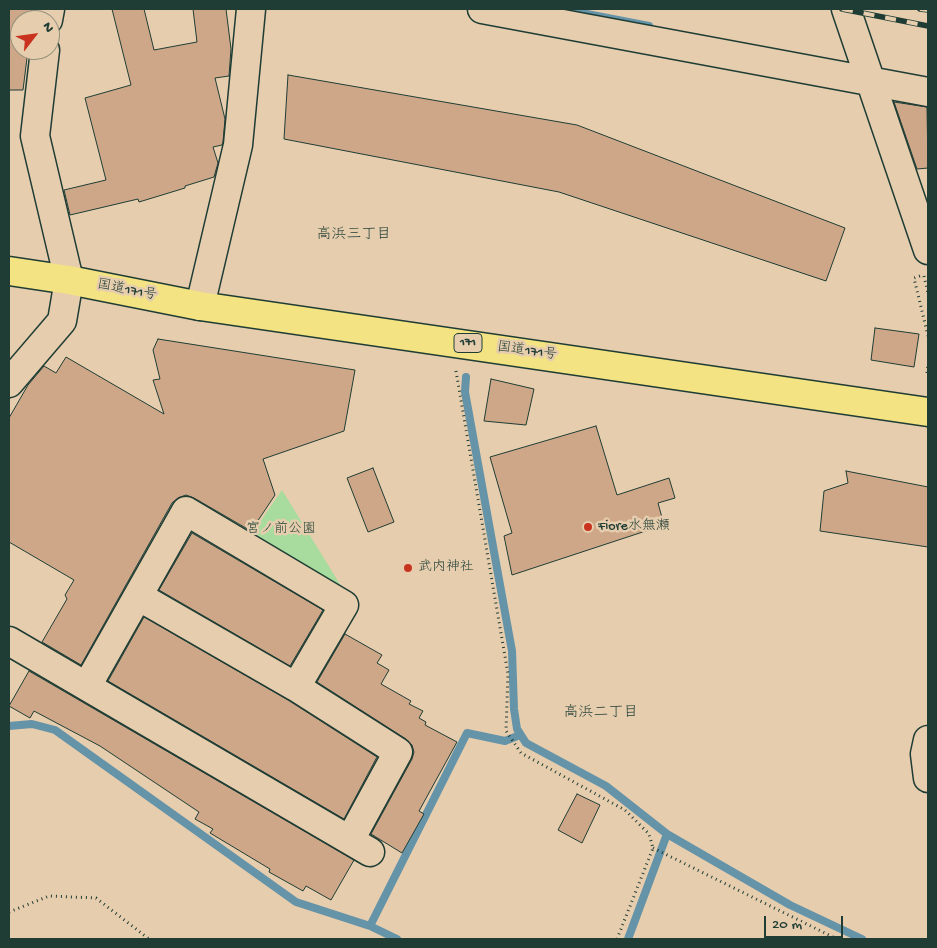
<!DOCTYPE html>
<meta charset="utf-8">
<style>
body{margin:0}
#map{position:relative;width:937px;height:948px;overflow:hidden;background:#e6cdae;font-family:"Gochi Hand",sans-serif}
canvas{display:block}
.frame{position:absolute;inset:0;border:10px solid #1f3d34;pointer-events:none}
.north{position:absolute;left:10px;top:10px;width:50px;height:50px;box-sizing:border-box;background:#e6cdae;border:1px solid #96937d;border-radius:50%;rotate:60deg;font-size:14px;font-weight:700;line-height:20px;text-align:center;color:#1f3d34}
.north::after{content:'';display:block;margin:auto;width:18px;height:22px;background:#c8321e;clip-path:polygon(50% 0,100% 100%,50% 72%,0 100%)}
.scale{position:absolute;left:764px;top:916px;width:79px;height:22px;box-sizing:border-box;border:2px solid #1f3d34;border-top:0;padding-left:6px;font-size:15px;line-height:18px;white-space:nowrap;color:#1f3d34;-webkit-text-stroke:4px #e6cdae;paint-order:stroke}
</style>
<div id="map">
<canvas width="937" height="948"></canvas>
<div class="frame"></div>
<div class="north">N</div>
<div class="scale">20 m</div>
</div>
<script>
const ctx = document.querySelector('canvas').getContext('2d');
ctx.lineJoin = 'round';
function fill(path, color) {
  ctx.fillStyle = color;
  ctx.fill(path, 'evenodd');
}
function shape(rows) {
  const path = new Path2D();
  for (const r of rows) {
    path.moveTo(r[0], r[1]);
    for (let i = 2; i < r.length; i += 2) path.lineTo(r[i], r[i + 1]);
  }
  return path;
}
function strokePath(path, color, width, dash) {
  ctx.strokeStyle = color;
  ctx.lineWidth = width;
  ctx.lineCap = dash ? 'butt' : 'round';
  ctx.setLineDash(dash || []);
  ctx.stroke(path);
}
function label(font, color, halo, rows, align = 'center') {
  ctx.font = font + ' "Gochi Hand","Klee One",sans-serif';
  ctx.lineWidth = 5;
  ctx.setLineDash([]);
  ctx.textBaseline = 'middle';
  ctx.strokeStyle = halo;
  ctx.fillStyle = color;
  for (const [text, x, y, turn = 0] of rows) {
    ctx.save();
    ctx.translate(x, y);
    ctx.rotate((+turn || 0) * Math.PI / 180);
    ctx.textAlign = isNaN(turn) ? turn : align;
    if (halo) ctx.strokeText(text, 0, 0);
    ctx.fillText(text, 0, 0);
    ctx.restore();
  }
}
fill(shape([
 [282,490,349,599,249,538]
]), '#a7dc9e');
strokePath(shape([
 [561,9,649,26],
 [466,377,465,392,512,651,514,709,517,729,526,743,606,786,667,834],
 [9,726,32,724,55,730,296,902,370,926,397,939],
 [370,926,467,733,505,741,520,735],
 [628,939,667,834,790,905,862,939]
]), '#6593a7', 8);
const building = shape([
 [9,9,32,9,31,20,20,20,20,50,28,50,23,90,9,90,9,9],
 [112,9,144,9,154,50,197,42,193,9,226,9,231,49,229,76,215,78,225,119,223,142,222,145,213,147,218,163,214,177,185,186,185,188,139,202,138,199,70,215,64,190,106,180,85,98,131,85,112,9],
 [288,75,577,125,845,228,826,281,559,192,284,139,288,75],
 [894,102,927,107,928,168,917,169,894,102],
 [875,328,919,334,914,367,871,360,875,328],
 [158,339,355,370,344,431,263,459,275,495,251,531,194,498,186,495,178,498,172,503,81,665,42,642,67,599,65,595,74,580,9,542,9,418,28,385,44,366,56,373,66,357,164,414,153,380,160,379,153,350,158,339],
 [491,379,534,389,526,425,484,421,491,379],
 [596,426,617,495,669,478,675,498,658,503,664,525,512,575,504,536,512,533,490,457,596,426],
 [373,468,394,522,368,532,347,478,373,468],
 [846,471,928,487,928,547,820,531,824,491,848,483,846,471],
 [192,533,323,610,290,666,159,590,192,533],
 [144,617,288,700,377,757,344,819,108,681,144,617],
 [345,634,382,655,377,663,389,670,381,684,411,701,409,704,423,711,419,718,426,722,425,725,457,742,419,811,424,814,402,853,371,834,412,759,414,752,412,745,406,739,317,682,345,634],
 [29,671,354,860,331,900,306,886,303,891,269,872,270,869,210,833,213,829,195,819,199,812,100,746,34,711,30,718,9,706,29,671],
 [577,794,600,805,582,843,558,830,577,794]
]);
fill(building, '#cea789');
strokePath(building, '#1f3d34', 1);
const minor = shape([
 [482,9,928,92],
 [846,9,928,250],
 [48,20,50,9],
 [200,306,238,145,251,9],
 [9,383,62,321,69,280,35,136,45,50],
 [138,596,296,687],
 [9,641,370,852],
 [87,686,186,511,344,605,296,687,398,752,350,840],
 [928,740,925,754,928,778]
]);
const highway = shape([
 [9,271,69,280,200,306,928,412]
]);
strokePath(minor, '#1f3d34', 31);
strokePath(highway, '#1f3d34', 31);
strokePath(shape([
 [920,276,914,278,928,336],
 [924,276,928,293],
 [456,371,508,674,506,731,521,753,625,810,649,834,653,848,617,939],
 [927,373,928,364],
 [653,848,837,939],
 [9,912,49,896,96,898,149,939]
]), '#1f3d34', 3, [1, 4]);
strokePath(minor, '#e6cdae', 28);
strokePath(highway, '#f4e382', 28);
const rail = shape([
 [842,9,928,26],
 [920,9,928,10]
]);
strokePath(rail, '#1f3d34', 5.5);
strokePath(rail, '#e6cdae', 4, [11]);
for (const [x, y, r, color] of [
 [588,527,5,"#c8321e"],
 [408,568,5,"#c8321e"]
]) {
  const dot = new Path2D();
  dot.arc(x, y, r, 0, 2 * Math.PI);
  ctx.fillStyle = color;
  ctx.fill(dot);
  strokePath(dot, '#e6cdae', 2);
}
for (const [x, y, w] of [
 [468,343,28]
]) {
  const box = new Path2D();
  box.roundRect(x - w / 2, y - 9.5, w, 19, 4);
  ctx.fillStyle = '#e6cdae';
  ctx.fill(box);
  strokePath(box, '#1f3d34', 1);
}
label('bold 12px', '#1f3d34', null, [
 ["171",468,343]
]);
label('14px', '#1f3d34', '#e6cdae', [
 ["国道171号",127,291,11],
 ["国道171号",527,352,8]
]);
label('14px', '#1f3d34', '#e6cdae', [
 ["Fiore水無瀬",598,527],
 ["武内神社",418,568]
], 'left');
label('14px', '#264539', '#e6cdae', [
 ["宮ノ前公園",281,530]
]);
label('15px', '#1f3d34', '#e6cdae', [
 ["高浜三丁目",354,236],
 ["高浜二丁目",601,714]
]);
</script>
